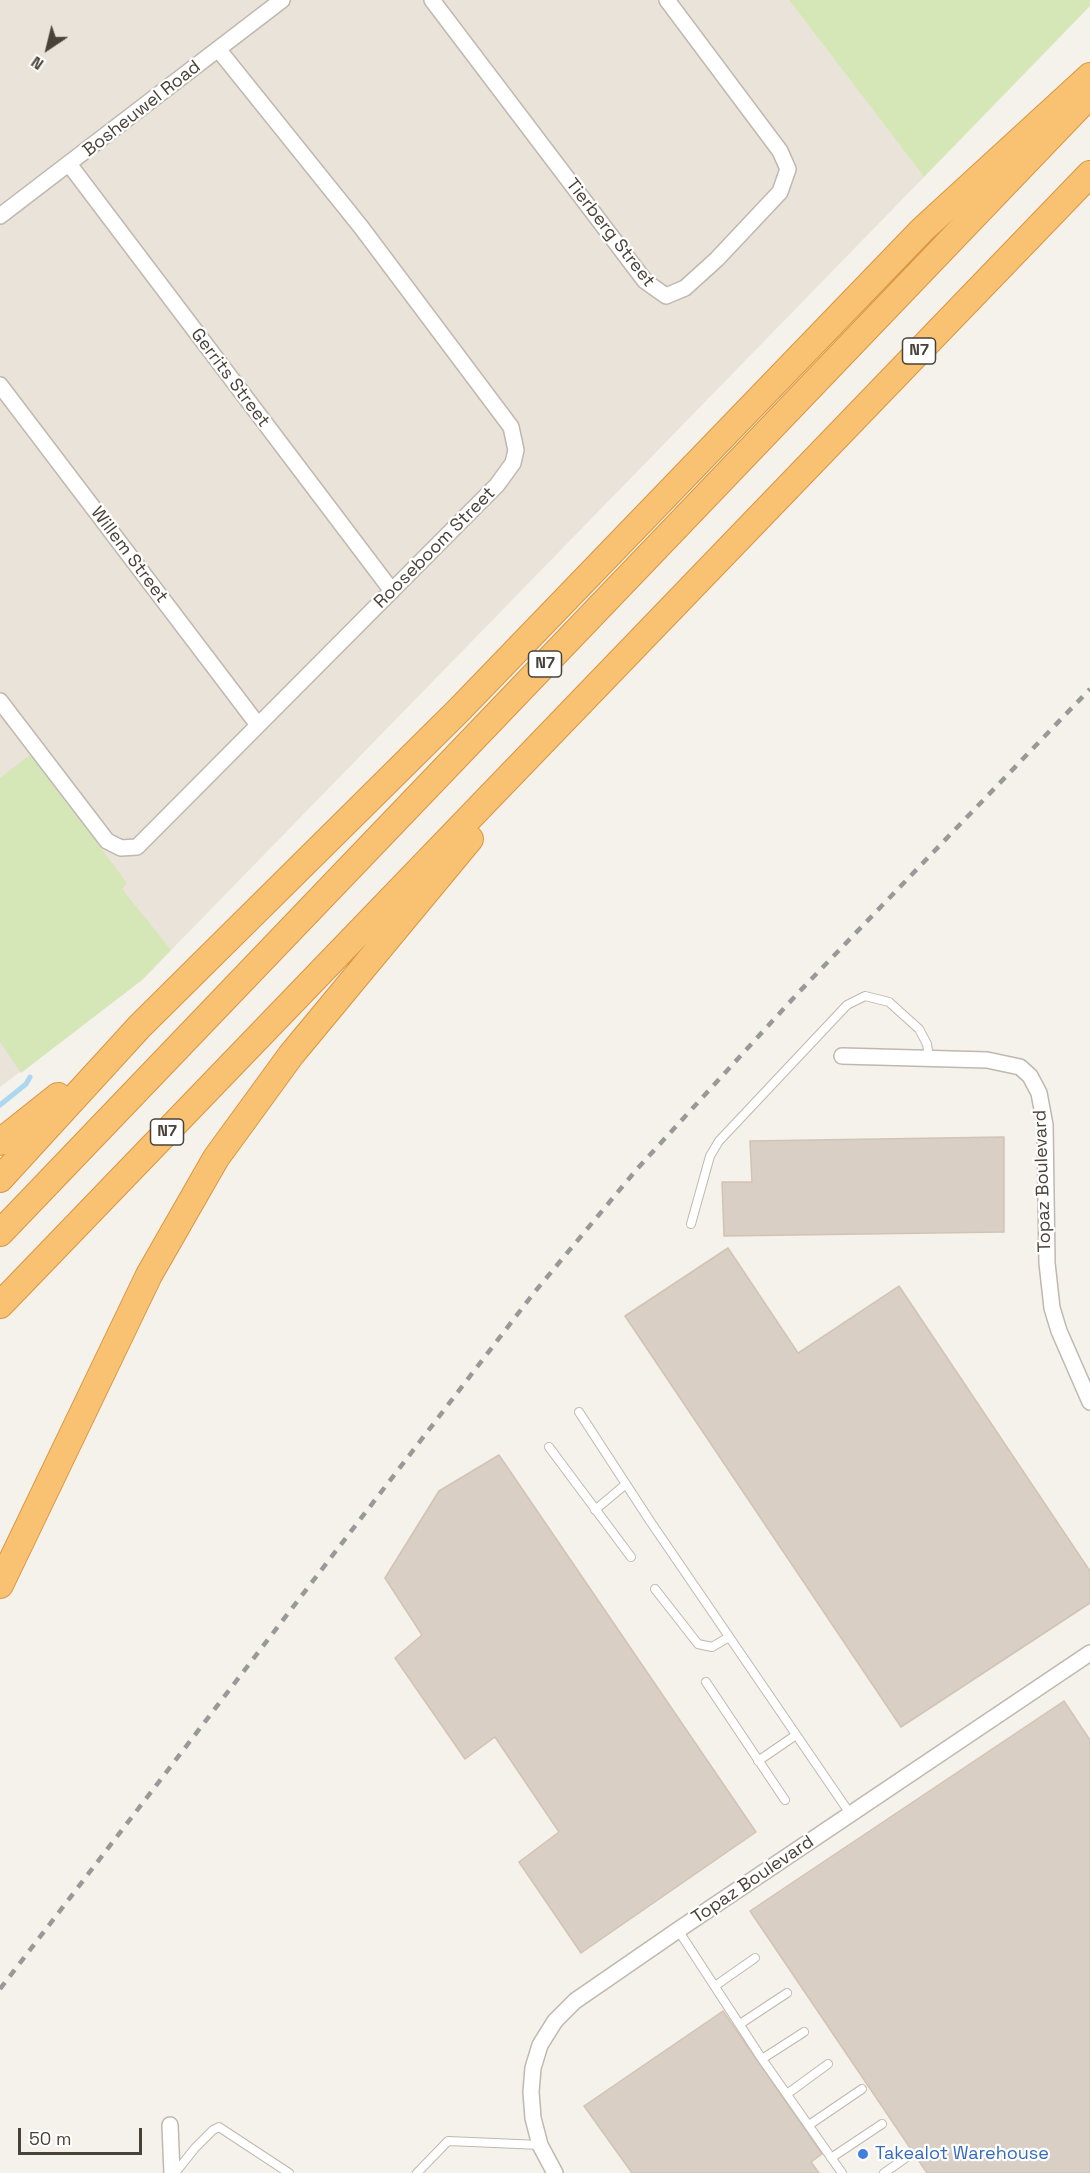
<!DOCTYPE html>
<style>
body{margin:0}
#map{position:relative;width:1090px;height:2173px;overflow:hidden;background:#f5f1eb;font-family:"Space Grotesk",sans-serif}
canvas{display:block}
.north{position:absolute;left:18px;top:18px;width:60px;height:60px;-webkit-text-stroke:4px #fff;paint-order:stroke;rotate:215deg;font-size:16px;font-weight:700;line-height:24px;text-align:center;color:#494239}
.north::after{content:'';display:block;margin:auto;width:21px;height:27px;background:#494239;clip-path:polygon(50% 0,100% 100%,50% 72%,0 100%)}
.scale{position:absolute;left:18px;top:2128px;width:124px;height:27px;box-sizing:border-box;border:3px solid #494239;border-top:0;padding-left:8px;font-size:18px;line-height:21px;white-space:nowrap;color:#494239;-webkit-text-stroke:4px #fff;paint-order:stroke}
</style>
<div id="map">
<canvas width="1090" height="2173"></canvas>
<div class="north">N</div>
<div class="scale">50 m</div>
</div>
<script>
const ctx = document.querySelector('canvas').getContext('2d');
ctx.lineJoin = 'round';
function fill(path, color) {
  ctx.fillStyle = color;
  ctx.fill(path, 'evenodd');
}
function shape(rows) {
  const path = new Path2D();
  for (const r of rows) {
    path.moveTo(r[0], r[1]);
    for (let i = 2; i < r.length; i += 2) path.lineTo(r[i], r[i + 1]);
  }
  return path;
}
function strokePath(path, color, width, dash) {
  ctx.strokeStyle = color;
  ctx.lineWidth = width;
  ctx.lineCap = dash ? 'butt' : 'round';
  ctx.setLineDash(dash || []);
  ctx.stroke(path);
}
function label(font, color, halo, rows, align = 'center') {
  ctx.font = font + ' "Space Grotesk",sans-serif';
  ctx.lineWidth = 4.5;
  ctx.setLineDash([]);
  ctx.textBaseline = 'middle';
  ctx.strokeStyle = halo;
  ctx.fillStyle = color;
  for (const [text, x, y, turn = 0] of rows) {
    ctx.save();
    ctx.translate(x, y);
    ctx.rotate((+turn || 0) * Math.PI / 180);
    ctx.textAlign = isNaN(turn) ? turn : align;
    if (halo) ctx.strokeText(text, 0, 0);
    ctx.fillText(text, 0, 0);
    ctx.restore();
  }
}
fill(shape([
 [0,0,789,0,924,177,142,980,0,1087]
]), '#e9e3d9');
fill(shape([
 [789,0,1090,0,1090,6,924,177],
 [30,755,127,883,122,889,171,950,142,980,21,1073,0,1042,0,778]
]), '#d5e7b6');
strokePath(shape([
 [0,1105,26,1084,30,1077]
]), '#abd8ef', 5);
const building = shape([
 [1004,1137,1004,1232,724,1236,722,1182,752,1182,750,1141,1004,1137],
 [728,1248,798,1353,899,1286,1090,1571,1090,1603,901,1727,625,1316,728,1248],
 [499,1455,756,1832,581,1953,519,1862,559,1832,495,1737,465,1759,395,1658,422,1635,385,1578,439,1491,499,1455],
 [1064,1701,1090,1740,1090,2173,927,2173,750,1911,1064,1701],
 [723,2011,822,2154,811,2162,819,2173,632,2173,584,2106,723,2011]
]);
fill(building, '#d9cfc4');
strokePath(building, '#d1c4b4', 1.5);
const service = shape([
 [691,1224,710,1156,719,1141,847,1005,865,996,889,1002,919,1029,927,1044,929,1057],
 [579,1412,650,1521,851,1815],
 [549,1447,631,1557],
 [595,1510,626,1484],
 [655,1589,698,1644,712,1647,729,1637],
 [706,1682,785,1800],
 [758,1761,796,1735],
 [678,1930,762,2059,842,2173],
 [715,1986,755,1958],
 [740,2024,787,1993],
 [762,2059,804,2032],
 [787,2094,828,2064],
 [809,2125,862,2089],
 [831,2158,882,2124],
 [175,2173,195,2148,213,2130,219,2127,289,2173],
 [417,2173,448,2141,540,2145],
 [884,2173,907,2157]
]);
const minor = shape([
 [432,0,645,281,666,296,685,288,717,259,780,192,788,169,780,151,667,0],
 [69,164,392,591],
 [0,216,282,0],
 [0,385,258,725],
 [0,701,107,841,121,848,137,847,497,485,513,463,516,450,511,427,361,227,218,49],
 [842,1056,987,1060,1020,1067,1030,1076,1039,1093,1045,1125,1047,1263,1052,1308,1059,1331,1090,1402],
 [170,2125,172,2173],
 [555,2173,540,2145,533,2118,531,2092,533,2068,540,2045,555,2021,575,2001,678,1930,1090,1653]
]);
const motorway = shape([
 [0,1142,58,1096],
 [0,1179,140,1026,459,710,923,229,1090,76],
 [0,1233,1090,95],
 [0,1305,1090,174],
 [0,1585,149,1275,216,1158,291,1055,470,839]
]);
strokePath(service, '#c0b8ae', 10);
strokePath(minor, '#c0b8ae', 18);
strokePath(motorway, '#d99641', 28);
strokePath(service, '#fff', 8);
strokePath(minor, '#fff', 15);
strokePath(motorway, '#f9c272', 26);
strokePath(shape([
 [0,1989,533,1294,637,1169,799,992,1090,689]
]), '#999', 4.5, [8, 8]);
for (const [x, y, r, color] of [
 [863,2154,6,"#3f7fe0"]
]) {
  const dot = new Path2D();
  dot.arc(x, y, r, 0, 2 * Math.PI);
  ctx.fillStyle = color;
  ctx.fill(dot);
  strokePath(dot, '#fff', 2);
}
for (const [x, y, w] of [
 [919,351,33],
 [545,664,33],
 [167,1132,33]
]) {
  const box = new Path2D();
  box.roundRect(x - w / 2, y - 13, w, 26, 4.5);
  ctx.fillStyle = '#fff';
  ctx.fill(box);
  strokePath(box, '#494239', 1.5);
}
label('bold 16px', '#494239', null, [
 ["N7",919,351],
 ["N7",545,664],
 ["N7",167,1132]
]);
label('18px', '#494239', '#fff', [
 ["Bosheuwel Road",142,109,-38],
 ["Tierberg Street",610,233,52],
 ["Gerrits Street",230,378,53],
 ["Rooseboom Street",435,548,-45],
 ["Willem Street",129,555,53],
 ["Topaz Boulevard",1043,1181,-92],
 ["Topaz Boulevard",753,1880,-34]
]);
label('18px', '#366cbe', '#fff', [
 ["Takealot Warehouse",875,2154]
], 'left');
</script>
